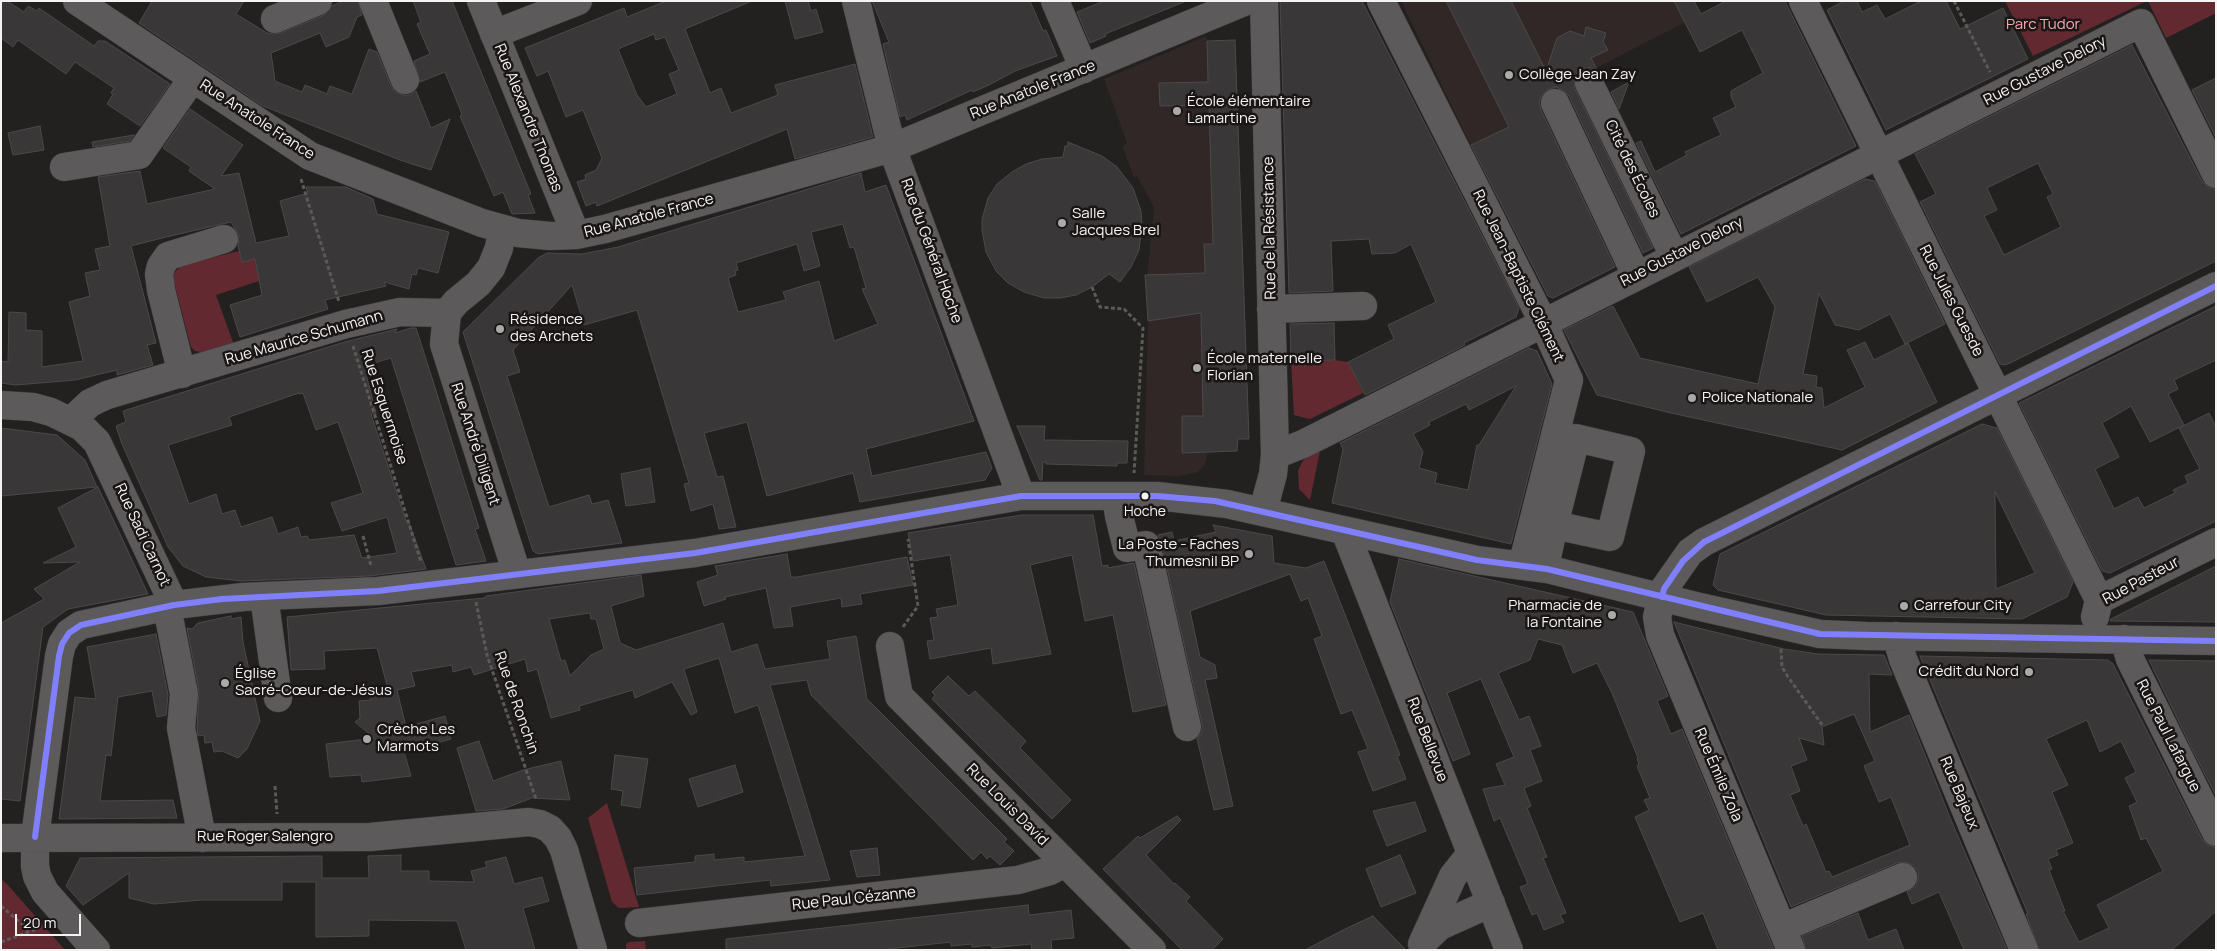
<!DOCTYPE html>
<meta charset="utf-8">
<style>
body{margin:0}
#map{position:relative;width:2217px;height:951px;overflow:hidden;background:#232020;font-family:Manrope,sans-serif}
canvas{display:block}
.frame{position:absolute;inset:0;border:2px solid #f6f3f3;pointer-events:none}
.scale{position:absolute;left:15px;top:914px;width:66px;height:22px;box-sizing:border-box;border:2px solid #f6f3f3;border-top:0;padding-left:6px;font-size:15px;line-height:18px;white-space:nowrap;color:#f6f3f3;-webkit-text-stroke:4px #1a1616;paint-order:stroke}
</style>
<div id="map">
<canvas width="2217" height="951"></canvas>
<div class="frame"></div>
<div class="scale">20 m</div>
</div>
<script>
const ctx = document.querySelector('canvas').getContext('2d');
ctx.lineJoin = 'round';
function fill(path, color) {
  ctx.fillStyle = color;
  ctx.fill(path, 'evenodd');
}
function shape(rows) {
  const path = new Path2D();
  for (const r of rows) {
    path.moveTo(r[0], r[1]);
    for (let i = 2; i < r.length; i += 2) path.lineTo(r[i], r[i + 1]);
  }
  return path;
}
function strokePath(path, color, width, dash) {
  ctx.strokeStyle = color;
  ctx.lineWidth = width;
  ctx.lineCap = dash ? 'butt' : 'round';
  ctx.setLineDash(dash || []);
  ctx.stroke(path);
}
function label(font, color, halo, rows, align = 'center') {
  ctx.font = font + ' Manrope,sans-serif';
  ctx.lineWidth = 5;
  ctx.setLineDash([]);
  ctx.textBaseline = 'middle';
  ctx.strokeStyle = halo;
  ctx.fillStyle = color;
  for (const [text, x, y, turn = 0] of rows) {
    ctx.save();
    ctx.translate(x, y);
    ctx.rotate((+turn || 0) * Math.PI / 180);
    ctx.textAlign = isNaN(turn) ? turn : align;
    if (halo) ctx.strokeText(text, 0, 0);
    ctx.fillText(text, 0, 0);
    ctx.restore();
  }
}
fill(shape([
 [1401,1,1694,1,1701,14,1538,98,1543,110,1471,146],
 [1206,36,1207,41,1235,40,1249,439,1238,439,1237,451,1208,452,1205,464,1198,472,1179,476,1144,475,1148,321,1146,289,1154,207,1137,176,1134,177,1122,146,1127,143,1104,79]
]), '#312727');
fill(shape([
 [2005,1,2147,1,2033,56],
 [2148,1,2216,1,2216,13,2166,38],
 [239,251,242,262,255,259,259,281,216,295,234,345,206,353,195,351,191,347,189,340,173,278,174,273,182,265],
 [1335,360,1348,362,1363,393,1310,419,1294,415,1291,361],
 [1320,451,1310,500,1299,489,1298,471,1302,462,1307,456],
 [607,803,639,907,619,908,612,902,588,818],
 [1,879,7,884,65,950,1,950],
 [645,941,646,950,626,950,626,944,629,942]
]), '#632930');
const building = shape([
 [1,1,7,1,24,12,28,6,37,11,39,8,94,46,98,41,105,41,170,84,140,126,107,104,113,94,111,93,114,88,75,62,66,74,18,40,13,47,1,38,1,1],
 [152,1,244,1,236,14,267,33,274,34,281,33,324,15,332,6,343,1,358,1,362,15,357,17,349,37,326,47,320,33,271,53,275,81,302,92,305,85,327,94,330,86,352,94,369,49,377,52,391,86,395,92,403,95,410,95,416,91,431,128,450,119,431,170,400,160,263,106,139,23,152,1],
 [413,1,452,1,531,194,528,195,535,213,512,214,503,192,494,196,460,116,462,114,445,72,420,82,414,61,430,54,417,24,421,22,413,1],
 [666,1,752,1,685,29,710,93,721,88,731,113,778,95,775,85,855,64,873,137,795,159,787,129,597,206,596,202,586,206,577,182,586,179,585,175,596,170,602,158,583,110,566,117,548,71,537,76,525,48,624,8,627,17,666,1],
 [654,34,656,40,665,37,679,70,669,74,677,94,646,107,637,95,618,49,654,34],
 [785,1,808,1,811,11,816,9,823,32,795,39,785,1],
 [872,1,1030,1,1043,31,1046,30,1057,56,1015,71,991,84,973,92,972,90,907,120,905,115,900,117,883,44,889,42,872,1],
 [1104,1,1184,1,1184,2,1105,34,1106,36,1090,43,1077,12,1104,1],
 [1280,1,1362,1,1519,308,1516,317,1464,343,1465,345,1365,395,1348,362,1394,339,1388,325,1436,302,1411,244,1395,253,1372,254,1369,239,1331,241,1333,291,1289,293,1280,1],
 [1446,1,1511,1,1546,71,1557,38,1570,31,1584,36,1586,27,1606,33,1603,42,1608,50,1591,58,1597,70,1590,67,1583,69,1576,74,1574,81,1575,89,1653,248,1643,253,1569,96,1563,90,1556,87,1549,89,1542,95,1539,102,1541,110,1615,267,1553,298,1548,296,1471,145,1509,127,1446,1],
 [1674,1,1694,1,1701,14,1726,1,1785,1,1856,146,1681,234,1636,143,1641,141,1655,172,1687,155,1685,152,1721,135,1713,118,1736,107,1731,97,1731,91,1763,73,1742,30,1700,52,1674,1],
 [1844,1,1857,1,1862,12,1877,5,1885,19,1921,1,1946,1,1960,29,2003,8,2028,59,1886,130,1827,10,1844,1],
 [1235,40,1249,439,1238,439,1237,451,1182,453,1182,416,1203,416,1201,313,1148,321,1145,275,1205,273,1204,244,1213,244,1209,105,1160,106,1159,83,1208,82,1207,41,1235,40],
 [2132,45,2202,181,2208,187,2216,190,2216,261,2010,363,2005,365,2000,364,1920,202,1936,194,1915,154,2132,45],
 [2038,163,2053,194,2047,197,2061,227,2004,255,1984,216,1997,210,1987,188,2038,163],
 [2216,78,2216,138,2192,90,2216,78],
 [1629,82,1619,109,1611,92,1629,82],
 [190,109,243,145,221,176,239,173,256,243,289,236,280,201,308,193,306,187,346,187,373,199,377,214,449,232,438,273,418,268,416,275,412,274,409,289,384,282,386,286,325,300,328,309,240,337,230,305,262,295,255,259,242,262,238,246,239,235,231,222,162,238,131,246,156,343,147,345,153,365,117,375,117,370,75,380,16,385,1,383,1,361,8,362,9,312,26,313,26,330,42,331,42,367,83,361,69,302,90,296,85,273,100,270,95,249,110,246,98,177,140,171,147,204,215,189,189,171,191,167,163,148,190,109],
 [40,126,44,150,13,155,8,133,40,126],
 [134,135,130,141,93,147,92,142,134,135],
 [1068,142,1102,156,1117,167,1133,188,1141,211,1142,226,1139,250,1131,267,1120,282,1109,274,1092,287,1076,295,1060,298,1044,298,1024,292,1008,283,996,271,986,252,982,230,982,219,988,198,997,184,1012,172,1026,164,1042,159,1063,157,1065,146,1068,146,1068,142],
 [861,173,865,192,886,185,974,421,866,449,872,476,986,452,992,468,985,480,860,502,853,473,767,496,747,422,704,433,717,477,723,476,736,527,719,529,713,504,691,511,684,484,689,483,637,310,584,325,572,285,513,350,520,372,507,376,549,507,589,495,592,504,608,500,622,543,538,554,533,551,463,332,538,258,547,253,582,254,618,247,861,173],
 [843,224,850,248,854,247,866,288,862,289,878,324,834,341,819,281,783,292,786,300,738,312,728,278,736,275,735,271,738,270,736,263,797,244,804,271,820,266,811,232,843,224],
 [1865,179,1875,181,1945,324,1905,344,1890,314,1859,330,1835,325,1819,293,1803,374,1817,376,1816,387,1822,388,1824,408,1865,387,1847,350,1865,342,1874,360,1908,343,1937,402,1842,450,1671,413,1597,395,1564,330,1613,306,1640,358,1758,384,1775,307,1758,277,1707,302,1689,267,1865,179],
 [2216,306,2216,360,2174,380,2178,389,2168,394,2184,425,2150,442,2131,406,2102,423,2119,457,2095,469,2114,509,2138,497,2144,508,2175,493,2173,490,2188,483,2185,476,2200,469,2179,428,2209,413,2216,427,2216,521,2110,573,2102,571,2019,403,2216,306],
 [1334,323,1335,360,1291,361,1290,324,1334,323],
 [411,328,416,328,432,378,479,528,475,529,486,561,456,565,391,358,364,366,376,413,371,414,406,521,408,520,426,569,369,576,241,581,206,577,183,566,168,547,122,444,116,426,126,422,123,411,341,343,397,329,395,333,411,328],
 [299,393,299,394,303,393,316,430,338,422,357,475,363,493,331,503,342,531,387,517,397,553,362,558,354,535,309,540,307,536,301,537,298,527,278,534,272,517,241,527,235,510,222,514,216,494,189,504,168,445,232,425,229,417,299,393],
 [1529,348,1537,351,1552,384,1511,544,1332,503,1343,449,1340,443,1529,348],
 [1516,386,1479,445,1477,445,1468,490,1435,483,1437,473,1419,468,1423,452,1413,434,1430,425,1429,422,1466,404,1469,410,1516,386],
 [1982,424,1997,428,2073,582,2067,597,2022,619,1826,615,1718,590,1713,585,1720,554,1982,424],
 [1995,492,2035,573,1996,589,1995,492],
 [1017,426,1045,426,1044,440,1128,441,1127,463,1117,463,1117,466,1046,464,1046,462,1043,462,1042,480,1040,480,1017,426],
 [1,428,57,435,85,460,97,487,1,496,1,428],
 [650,468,655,502,626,506,621,474,650,468],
 [98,487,148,594,68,609,43,627,20,801,1,799,1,623,44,599,34,589,80,562,43,563,76,547,58,508,98,487],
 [1022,515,1093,515,1102,566,1108,565,1108,568,1134,563,1166,705,1133,712,1113,615,1085,621,1072,555,1030,565,1051,654,993,664,991,648,930,659,927,641,934,640,930,618,938,617,936,609,958,605,950,555,913,561,908,533,1022,515],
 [1213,525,1272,536,1274,563,1306,568,1324,561,1400,755,1397,756,1406,779,1373,791,1358,752,1368,749,1352,710,1341,714,1314,639,1322,636,1308,598,1301,601,1290,574,1190,611,1200,657,1215,665,1217,678,1205,680,1233,806,1214,810,1197,739,1202,732,1202,724,1161,542,1158,535,1172,532,1174,541,1216,532,1213,525],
 [787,554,791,577,797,577,907,557,913,585,860,594,862,604,842,607,841,598,790,607,793,626,774,628,766,588,725,597,726,599,704,606,697,582,718,575,715,566,787,554],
 [1399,559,1633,612,1668,696,1657,701,1671,734,1682,729,1774,950,1718,950,1703,913,1680,922,1635,817,1649,810,1644,800,1650,798,1637,766,1639,764,1637,759,1638,758,1612,693,1597,663,1573,673,1562,645,1538,639,1530,660,1498,673,1519,720,1529,716,1541,746,1530,750,1542,781,1524,788,1531,806,1527,808,1547,857,1543,858,1566,913,1560,915,1564,922,1544,930,1537,913,1532,915,1520,887,1528,884,1500,818,1494,821,1483,789,1505,785,1496,764,1514,757,1481,679,1447,693,1470,754,1453,761,1390,602,1399,559],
 [2216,566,2216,622,2110,621,2111,619,2216,566],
 [641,575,644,596,611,606,620,643,636,650,723,623,731,652,757,644,765,669,830,659,827,641,856,636,867,699,1007,839,1004,842,1014,851,1000,865,990,856,987,859,981,852,973,860,811,695,807,680,770,685,830,880,771,886,770,880,637,895,634,868,695,862,695,856,714,854,714,860,744,857,744,862,805,856,758,705,735,713,719,658,684,669,697,712,691,715,672,682,635,698,633,690,579,706,580,710,551,718,537,669,528,672,525,659,474,675,471,667,453,672,452,665,411,672,415,686,397,690,406,727,445,716,451,739,404,752,411,776,362,782,361,775,330,777,326,744,374,738,355,722,360,718,359,701,371,700,370,690,388,689,377,648,324,651,325,669,291,670,287,617,484,598,486,596,641,575],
 [590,613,591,619,596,619,604,649,591,655,570,676,565,660,561,661,549,619,590,613],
 [231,616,231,619,241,617,243,642,260,721,247,749,238,758,222,751,214,752,212,742,205,743,204,735,198,736,197,727,199,691,187,628,192,629,198,623,231,616],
 [1674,622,1784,649,1818,654,1884,655,1892,675,1869,674,1870,732,1909,715,1951,820,2007,950,1964,950,1939,892,1912,904,1907,892,1916,886,1918,878,1918,871,1913,865,1905,862,1897,863,1791,907,1674,622],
 [1854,714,1875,761,1864,766,1879,802,1891,797,1910,845,1832,877,1829,871,1826,872,1806,824,1803,826,1790,795,1800,791,1791,766,1807,760,1799,738,1824,745,1822,727,1854,714],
 [156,634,168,695,166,715,157,717,152,691,118,697,111,756,106,755,100,801,173,800,177,818,59,819,75,697,96,699,87,647,156,634],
 [1920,656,2108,660,2113,664,2202,839,2208,845,2216,848,2216,911,2172,950,2039,950,2026,914,2028,914,1920,656],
 [2087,720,2100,752,2121,741,2136,772,2125,778,2137,802,2129,806,2141,840,2146,838,2163,871,2097,905,2109,928,2079,942,2063,911,2065,911,2049,870,2052,869,2048,859,2058,855,2056,850,2073,843,2052,792,2068,785,2046,739,2087,720],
 [2149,660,2216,661,2216,796,2193,751,2149,660],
 [948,676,969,696,975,691,1026,741,1020,748,1071,800,1052,819,932,699,935,695,932,692,948,676],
 [479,741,493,781,523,770,561,761,570,800,532,798,503,809,476,811,457,748,479,741],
 [615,755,648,759,640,808,621,805,623,791,611,789,615,755],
 [735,765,743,792,698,807,689,779,735,765],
 [1415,802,1426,831,1387,846,1373,811,1415,802],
 [1177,816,1181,820,1146,855,1174,884,1175,883,1190,897,1186,901,1223,939,1212,950,1182,950,1103,869,1138,836,1140,838,1177,816],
 [877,848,880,875,857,877,850,851,877,848],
 [401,855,401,871,429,871,429,881,474,882,471,871,487,867,485,862,506,857,514,884,542,877,549,901,523,908,535,950,466,950,457,921,369,920,369,936,316,937,316,882,282,882,282,900,202,900,154,904,129,898,129,873,83,905,66,886,80,858,322,856,322,878,369,878,368,856,401,855],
 [1400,855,1416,893,1381,907,1366,869,1400,855],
 [1028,905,1029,915,1071,910,1074,938,1051,940,1052,950,1032,950,1031,944,992,948,991,945,972,947,972,944,951,946,951,942,879,950,726,950,726,939,1028,905],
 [1858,913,1868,940,1896,929,1904,950,1806,950,1802,936,1858,913],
 [1373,916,1406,950,1305,950,1343,930,1373,916]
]);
fill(building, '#393737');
strokePath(building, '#4b4949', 1);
const minor = shape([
 [77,1,310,156,482,223,518,233,550,236,576,235,605,229,892,148,1246,1],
 [373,1,405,80],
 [481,1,576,235],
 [856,1,892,148,1021,496],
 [1055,1,1084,69],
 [1264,1,1275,455],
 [1381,1,1543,322,1569,380,1522,566],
 [1803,1,2099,600],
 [275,19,318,1],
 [494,34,578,1],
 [1589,83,1674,256],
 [1555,103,1636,275],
 [64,167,139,155,192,79],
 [502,230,499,248,491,268,478,284,456,302,447,313,444,344,517,574],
 [1271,309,1363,306],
 [182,374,161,290,159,274,161,266,168,256,224,239],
 [1,405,33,407,51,412,82,427,97,442,174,605],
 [71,421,90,403,107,395,346,324,400,312,447,313],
 [1116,496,1119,516,1127,548,1146,545,1187,727],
 [1263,511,1273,474,1275,455,1303,444,2141,23,2216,174],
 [1345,531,1509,950],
 [1547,569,1546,562,1554,525,1576,438,1631,451,1610,537,1554,525],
 [264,596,278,698],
 [167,607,184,694,181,728,202,838],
 [2095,617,2099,600,2216,542],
 [1896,636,1903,659,2024,950],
 [2124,639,2130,659,2216,832],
 [890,646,899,696,1152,950],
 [1,838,370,837,529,822,540,824,550,829,558,838,564,850,593,950],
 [639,923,1018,880,1050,871,1065,863],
 [1782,928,1903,877],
 [1424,941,1440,926,1491,903],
 [1422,944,1453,876,1465,861,1472,856],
 [96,950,45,892,37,876,35,866,35,837,59,656,62,644,69,633,81,625,174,605,243,597,378,591,695,553,1021,496,1157,496,1227,504,1477,560,1547,569,1696,606,1820,634,1866,636,2216,641],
 [1791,950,1660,635,1657,617,1664,589,1690,552,1704,542,2216,286]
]);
strokePath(minor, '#3e3c3c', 29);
strokePath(shape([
 [1954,1,1990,72],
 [301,179,339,302],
 [1092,287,1100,307,1124,309,1143,328,1134,473],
 [353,346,421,562],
 [363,536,371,566],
 [476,602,487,655,536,799],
 [903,627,918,606,908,539],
 [1781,649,1782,667,1788,677,1823,726],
 [275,786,277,814],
 [1,906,30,931],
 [1,942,37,929,40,923]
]), '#5b5a5a', 3, [4, 2.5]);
strokePath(minor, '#5c5a5a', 28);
strokePath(shape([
 [1662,597,1664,589,1683,561,1704,542,2216,286],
 [35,837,59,656,62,644,69,633,81,625,174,605,222,599,378,591,695,553,1021,496,1157,496,1215,501,1477,560,1547,569,1820,634,2216,641]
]), '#8080ff', 6);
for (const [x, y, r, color] of [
 [1509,75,5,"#aca9a9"],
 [1177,111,5,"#aca9a9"],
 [1062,223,5,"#aca9a9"],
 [500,329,5,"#aca9a9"],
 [1197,368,5,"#aca9a9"],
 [1692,398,5,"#aca9a9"],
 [1145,496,4.5,"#f6f3f3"],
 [1249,554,5,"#aca9a9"],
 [1904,606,5,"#aca9a9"],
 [1612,615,5,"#aca9a9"],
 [2029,672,5,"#aca9a9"],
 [225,683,5,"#aca9a9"],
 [367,739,5,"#aca9a9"]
]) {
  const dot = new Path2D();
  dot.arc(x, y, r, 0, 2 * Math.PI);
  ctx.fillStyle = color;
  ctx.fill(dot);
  strokePath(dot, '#1a1616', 2);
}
label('14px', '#f6f3f3', '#1a1616', [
 ["Hoche",1145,512]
]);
label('15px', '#f8a9ae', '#1a1616', [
 ["Parc Tudor",2043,25]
]);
label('15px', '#f6f3f3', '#1a1616', [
 ["Rue Gustave Delory",2045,71,-27],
 ["Rue Anatole France",1033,90,-22],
 ["Rue Alexandre Thomas",528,118,68],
 ["Rue Anatole France",257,120,33],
 ["Cité des Écoles",1632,169,64],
 ["Rue Anatole France",649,216,-15],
 ["Rue de la Résistance",1270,228,-91],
 ["Rue du Général Hoche",931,251,70],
 ["Rue Gustave Delory",1682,252,-27],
 ["Rue Jean-Baptiste Clément",1518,276,64],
 ["Rue Jules Guesde",1951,301,63],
 ["Rue Maurice Schumann",304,338,-16],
 ["Rue Esquermoise",384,407,72],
 ["Rue André Diligent",475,444,72],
 ["Rue Sadi Carnot",142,535,65],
 ["Rue Pasteur",2141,581,-28],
 ["Rue de Ronchin",516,703,71],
 ["Rue Paul Lafargue",2168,736,63],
 ["Rue Bellevue",1427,740,69],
 ["Rue Émile Zola",1718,775,67],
 ["Rue Bajeux",1959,793,67],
 ["Rue Louis David",1007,805,45],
 ["Rue Roger Salengro",265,837],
 ["Rue Paul Cézanne",854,899,-6]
]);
label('15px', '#f6f3f3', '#1a1616', [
 ["Collège Jean Zay",1519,75],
 ["École élémentaire",1187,102],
 ["Lamartine",1187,119],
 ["Salle",1072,214],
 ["Jacques Brel",1072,231],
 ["Résidence",510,320],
 ["des Archets",510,337],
 ["École maternelle",1207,359],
 ["Florian",1207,376],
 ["Police Nationale",1702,398],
 ["La Poste - Faches",1239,545,"right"],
 ["Thumesnil BP",1239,562,"right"],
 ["Pharmacie de",1602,606,"right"],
 ["la Fontaine",1602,623,"right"],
 ["Carrefour City",1914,606],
 ["Crédit du Nord",2019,672,"right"],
 ["Église",235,674],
 ["Sacré-Cœur-de-Jésus",235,691],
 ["Crèche Les",377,730],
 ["Marmots",377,747]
], 'left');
</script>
